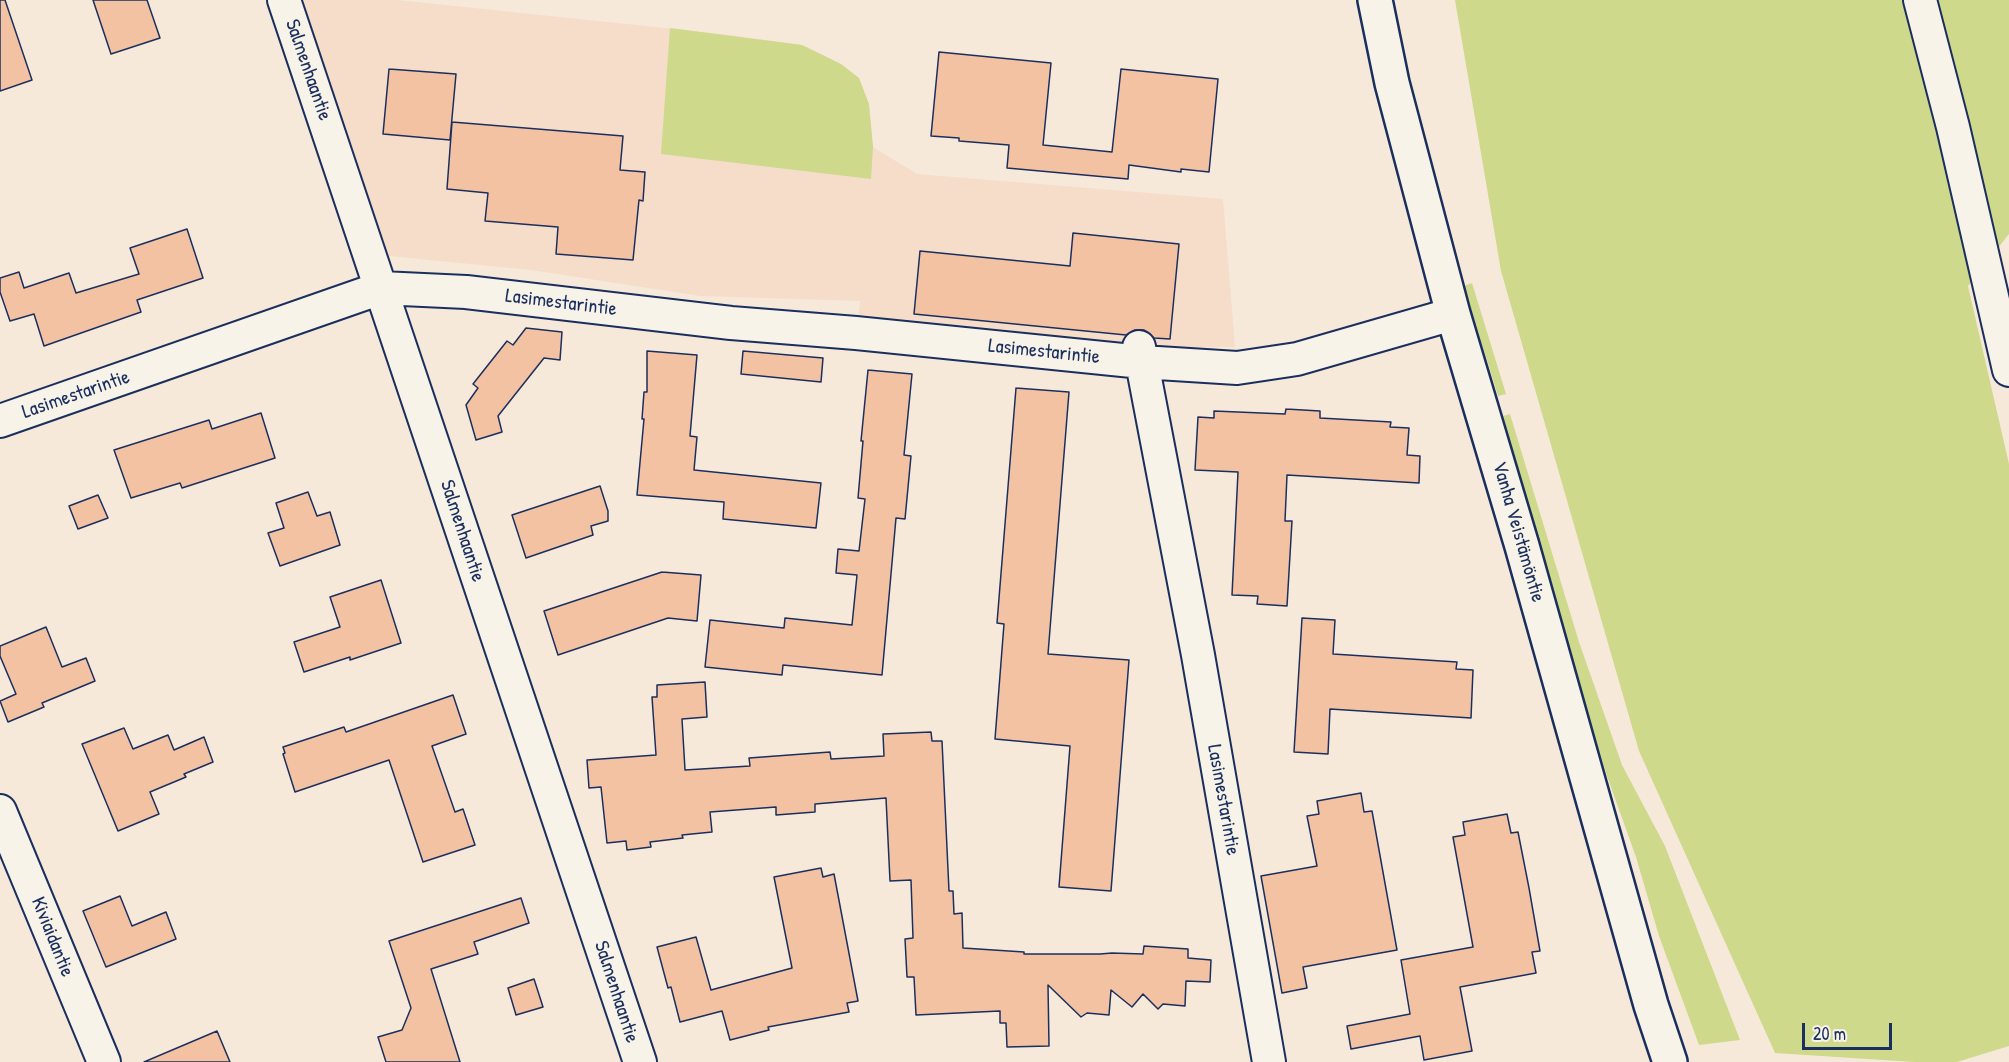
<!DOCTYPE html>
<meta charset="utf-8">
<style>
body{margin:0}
#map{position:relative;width:2009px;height:1062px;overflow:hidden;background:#f6e9da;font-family:"Patrick Hand",sans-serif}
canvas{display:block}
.scale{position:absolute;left:1802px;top:1023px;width:90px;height:27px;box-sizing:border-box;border:3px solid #1b2f5e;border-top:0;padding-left:8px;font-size:18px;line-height:21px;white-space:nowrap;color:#1b2f5e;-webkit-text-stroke:4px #f7f3e8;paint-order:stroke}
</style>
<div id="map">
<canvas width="2009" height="1062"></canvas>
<div class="scale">20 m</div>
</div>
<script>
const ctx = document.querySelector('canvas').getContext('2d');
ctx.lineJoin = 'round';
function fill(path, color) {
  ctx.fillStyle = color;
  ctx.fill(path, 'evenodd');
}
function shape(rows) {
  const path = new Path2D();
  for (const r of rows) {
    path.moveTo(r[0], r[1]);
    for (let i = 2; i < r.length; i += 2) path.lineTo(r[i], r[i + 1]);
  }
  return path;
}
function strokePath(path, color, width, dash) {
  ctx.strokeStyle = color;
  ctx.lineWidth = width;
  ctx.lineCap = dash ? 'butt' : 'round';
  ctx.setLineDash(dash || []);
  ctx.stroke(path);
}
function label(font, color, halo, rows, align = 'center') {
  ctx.font = font + ' "Patrick Hand",sans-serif';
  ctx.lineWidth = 4.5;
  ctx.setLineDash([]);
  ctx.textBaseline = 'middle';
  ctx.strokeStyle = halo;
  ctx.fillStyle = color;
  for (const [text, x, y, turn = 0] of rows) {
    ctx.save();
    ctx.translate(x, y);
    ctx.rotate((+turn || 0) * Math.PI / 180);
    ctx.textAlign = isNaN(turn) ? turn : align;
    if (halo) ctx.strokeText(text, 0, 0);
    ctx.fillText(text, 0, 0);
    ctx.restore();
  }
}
fill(shape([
 [300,0,398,0,722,34,802,45,841,64,859,78,869,104,873,147,917,174,1223,199,1235,347,1139,347,858,322,860,301,700,296,531,270,389,256]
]), '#f5ddca');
fill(shape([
 [1455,0,2009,0,2009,234,1968,286,2009,464,2009,1046,1957,1062,1914,1062,1775,1053,1639,751,1501,271],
 [670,28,802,45,841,64,859,78,869,104,873,147,871,179,661,154],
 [1472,283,1506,394,1498,396,1464,286],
 [1510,414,1579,642,1622,765,1665,846,1740,1040,1699,1045,1659,936,1636,857,1607,776,1566,644,1503,416]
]), '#ced98c');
const building = shape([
 [0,0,5,0,32,80,0,91,0,0],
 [93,0,147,0,160,38,111,54,93,0],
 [939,52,1051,63,1043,145,1112,152,1121,69,1218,79,1209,172,1181,169,1181,172,1129,165,1128,179,1007,168,1009,145,959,141,959,138,931,136,939,52],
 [389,69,456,74,450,140,383,134,389,69],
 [452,122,623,136,620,170,645,172,643,201,639,200,633,260,556,254,558,227,485,221,488,193,447,189,452,122],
 [187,229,203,278,137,300,141,312,44,346,34,314,10,321,0,292,0,278,19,272,24,288,69,273,76,293,139,274,130,248,187,229],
 [1073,233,1179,244,1170,339,1154,338,1144,330,1135,330,1126,335,914,314,920,251,1070,266,1073,233],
 [526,328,562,332,560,360,544,358,498,416,502,432,476,440,466,405,478,388,473,384,507,341,513,345,526,328],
 [647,351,697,355,690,436,697,437,694,470,821,483,816,528,723,519,724,502,637,495,644,419,642,419,644,392,647,392,647,351],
 [743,351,823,358,821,382,741,374,743,351],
 [868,370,912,374,904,455,911,456,905,519,896,518,882,675,783,665,782,675,705,667,710,620,784,628,785,618,852,625,857,575,836,573,838,549,859,551,865,499,858,498,863,441,861,441,868,370],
 [1016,388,1069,392,1048,654,1129,660,1111,891,1059,887,1070,746,995,739,1004,624,997,623,1016,388],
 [1286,409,1320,411,1320,418,1391,422,1390,427,1409,428,1407,455,1420,456,1419,483,1287,475,1285,521,1292,521,1287,606,1257,604,1258,596,1232,595,1238,472,1195,470,1198,417,1214,418,1214,411,1285,414,1286,409],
 [261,413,275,458,182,488,180,483,131,498,114,450,209,420,212,429,261,413],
 [600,486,608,511,608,521,591,526,593,535,526,558,512,515,600,486],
 [308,492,317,516,330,512,340,545,280,566,268,533,284,528,276,503,308,492],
 [98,495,108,518,78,529,69,506,98,495],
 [662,572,701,575,697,621,668,618,558,655,544,611,662,572],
 [381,580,401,643,350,660,350,657,304,672,294,642,340,627,330,597,381,580],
 [1302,618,1335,620,1333,654,1457,662,1456,669,1473,670,1471,718,1330,709,1328,754,1294,752,1302,618],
 [46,627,62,667,86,658,95,681,42,703,44,707,8,722,0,701,16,694,0,656,0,646,46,627],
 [705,682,707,717,682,719,685,770,750,766,749,758,830,752,831,759,884,756,883,734,931,732,932,741,942,741,949,891,953,891,954,914,962,913,963,948,1024,952,1024,954,1100,954,1112,953,1143,954,1144,946,1188,949,1188,958,1211,960,1210,982,1186,981,1185,1006,1163,1004,1158,1009,1143,994,1132,1007,1111,990,1109,1015,1087,1013,1081,1017,1048,985,1049,1046,1007,1047,1006,1023,1000,1023,1000,1011,916,1015,914,977,907,977,905,939,913,938,911,880,890,881,886,798,815,804,815,812,776,815,776,807,710,812,712,832,682,835,683,838,650,842,651,847,627,850,626,841,607,843,601,787,589,788,587,760,656,755,652,697,657,697,657,685,705,682],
 [453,695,466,734,432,746,455,812,463,809,475,845,423,862,389,760,295,792,283,754,285,753,283,747,344,727,346,732,453,695],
 [124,728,133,749,168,735,174,750,204,737,213,762,184,774,186,777,150,792,159,814,118,831,82,744,124,728],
 [1361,793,1364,812,1372,811,1397,950,1303,967,1307,988,1282,993,1261,876,1317,866,1307,816,1319,814,1317,801,1361,793],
 [1507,814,1511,833,1518,832,1529,888,1540,951,1532,952,1536,973,1460,987,1472,1051,1424,1060,1420,1036,1351,1049,1347,1026,1410,1014,1401,960,1473,947,1453,837,1465,835,1463,822,1507,814],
 [821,868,823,877,834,874,858,1001,847,1003,849,1012,768,1027,769,1030,730,1040,722,1011,680,1022,671,987,668,988,657,947,696,937,711,990,792,968,774,877,821,868],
 [120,896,132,926,166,912,176,939,106,967,83,911,120,896],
 [521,898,529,923,474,942,478,954,431,969,460,1062,386,1062,378,1037,402,1030,411,1008,389,941,521,898],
 [534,979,543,1007,516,1015,508,988,534,979],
 [217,1031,230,1062,144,1062,217,1031]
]);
fill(building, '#f2c2a3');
strokePath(building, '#1b2f5e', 1.5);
const street = shape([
 [284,0,640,1062],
 [1920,0,1953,127,2009,370],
 [1139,347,1198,655,1269,1062],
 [0,421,381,288,466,292,731,323,856,333,1142,362,1237,368,1297,359,1453,314],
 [0,811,104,1062]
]);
const secondary = shape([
 [1375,0,1392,83,1453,314,1522,546,1651,1005,1670,1062]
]);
strokePath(street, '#1b2f5e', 36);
strokePath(secondary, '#1b2f5e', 38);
strokePath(street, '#f7f3e8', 32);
strokePath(secondary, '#f7f3e8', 33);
label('20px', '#1b2f5e', '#f7f3e8', [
 ["Salmenhaantie",308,70,71],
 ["Lasimestarintie",561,303,7],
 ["Lasimestarintie",1044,352,6],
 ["Lasimestarintie",76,395,-19],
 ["Salmenhaantie",462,531,72],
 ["Vanha Veistämöntie",1518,532,74],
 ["Lasimestarintie",1223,800,80],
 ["Kiviaidantie",52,937,68],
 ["Salmenhaantie",616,992,72]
]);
</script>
